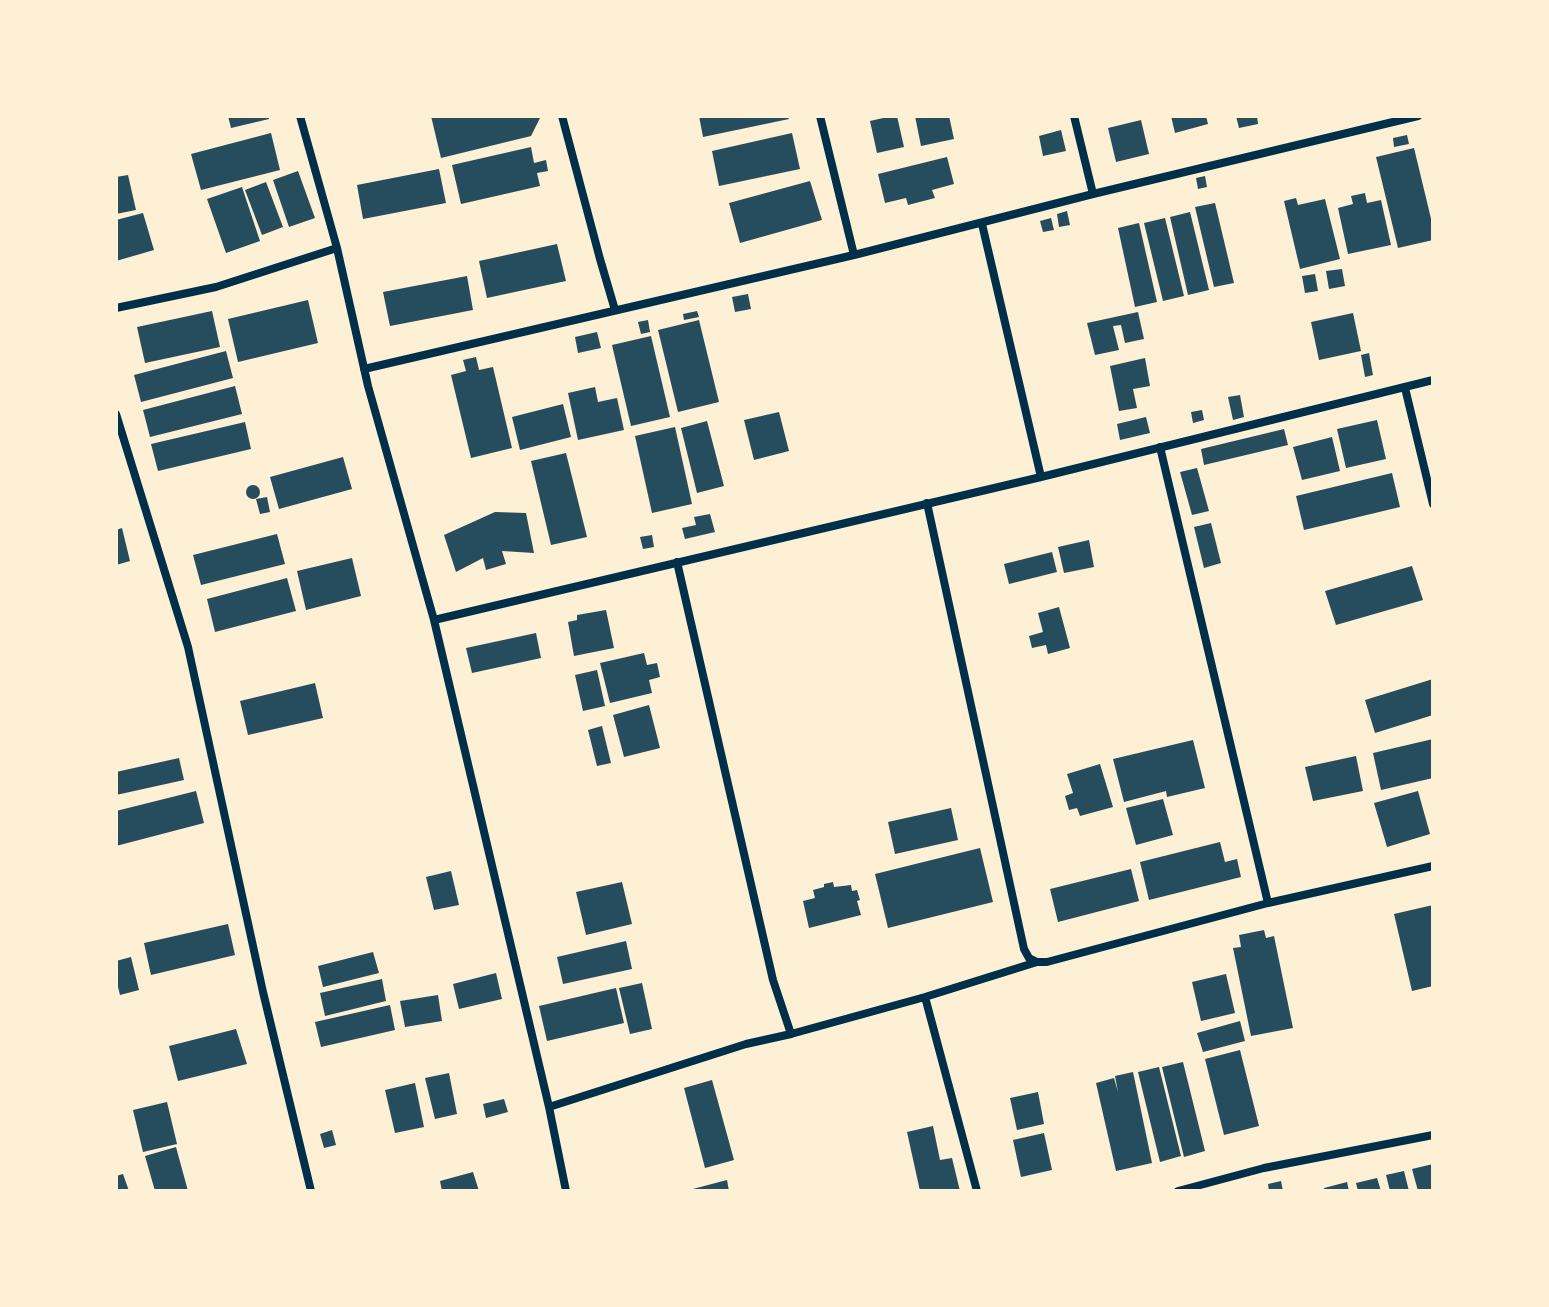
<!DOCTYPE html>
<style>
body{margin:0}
#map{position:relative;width:1549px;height:1307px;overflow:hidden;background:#fdf0d5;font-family:"Source Serif 4",serif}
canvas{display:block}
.frame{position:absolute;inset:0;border:118px solid #fdf0d5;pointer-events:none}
</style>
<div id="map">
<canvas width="1549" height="1307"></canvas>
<div class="frame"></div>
</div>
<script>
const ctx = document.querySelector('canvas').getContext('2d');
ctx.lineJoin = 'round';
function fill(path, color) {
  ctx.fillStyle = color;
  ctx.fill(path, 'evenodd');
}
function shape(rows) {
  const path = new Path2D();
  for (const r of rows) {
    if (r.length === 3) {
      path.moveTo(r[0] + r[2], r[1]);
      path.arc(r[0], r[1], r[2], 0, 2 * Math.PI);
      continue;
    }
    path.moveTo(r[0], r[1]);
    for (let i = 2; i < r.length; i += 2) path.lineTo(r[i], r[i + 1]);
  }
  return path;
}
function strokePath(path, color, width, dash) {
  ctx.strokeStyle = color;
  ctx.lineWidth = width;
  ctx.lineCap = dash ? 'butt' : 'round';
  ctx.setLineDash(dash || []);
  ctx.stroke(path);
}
fill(shape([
 [228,116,269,116,269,119,231,128],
 [431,116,541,116,531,136,441,158],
 [699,116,788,116,789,119,703,137],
 [892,116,897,116,904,147,877,153,870,121],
 [915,116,949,116,954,139,921,146],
 [1171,116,1206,116,1208,124,1175,133],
 [1236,116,1257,116,1258,124,1239,128],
 [1141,120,1149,154,1116,162,1108,128],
 [1061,130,1066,151,1043,156,1039,136],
 [271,133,280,170,201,190,191,154],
 [792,133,800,169,719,186,712,151],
 [1407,135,1409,144,1394,147,1393,138],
 [531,147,534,163,546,160,548,171,537,173,540,186,461,204,452,165],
 [1414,148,1433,227,1433,240,1398,248,1376,157],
 [947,157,954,184,932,190,935,198,908,205,906,198,885,203,878,174],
 [439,169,446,203,363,219,357,185],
 [298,171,315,218,289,227,273,180],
 [128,175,136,210,116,214,116,177],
 [1205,176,1207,187,1198,189,1196,178],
 [810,181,822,220,740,243,729,203],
 [266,182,283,227,262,235,245,190],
 [242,187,260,241,226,253,207,199],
 [1365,193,1367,203,1381,200,1391,245,1348,254,1338,208,1353,204,1351,196],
 [1296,198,1298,205,1325,199,1340,259,1300,269,1284,201],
 [1215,203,1234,283,1214,287,1195,207],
 [1067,211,1070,225,1059,227,1057,214],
 [1190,212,1209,290,1188,295,1170,217],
 [143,213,154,250,116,261,116,220],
 [1051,218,1054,230,1043,232,1040,221],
 [1165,218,1184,296,1163,301,1144,223],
 [1139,223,1157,302,1135,307,1118,228],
 [557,244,566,281,487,298,479,261],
 [1342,269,1345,286,1329,289,1326,271],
 [1315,274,1318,291,1305,293,1302,276],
 [467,276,473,310,390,326,383,292],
 [748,294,751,309,735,312,732,297],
 [308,300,318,343,238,362,228,319],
 [212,311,220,347,145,363,137,327],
 [697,311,699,317,684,320,683,314],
 [1138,312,1144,339,1125,343,1121,325,1113,326,1119,350,1095,355,1087,323],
 [1353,313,1361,351,1319,360,1311,322],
 [648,320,650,332,641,334,638,322],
 [699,320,719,402,678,412,658,330],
 [597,332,601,348,578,353,575,337],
 [651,336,670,417,631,426,612,345],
 [226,351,233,378,141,402,134,375],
 [1369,353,1373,375,1365,377,1361,355],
 [476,357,479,370,493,367,512,448,471,458,451,375,466,371,463,360],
 [1145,358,1150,386,1133,389,1137,408,1119,411,1110,366],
 [235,386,242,414,150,437,143,410],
 [595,387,598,402,617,398,624,430,578,440,568,393],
 [1240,395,1244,417,1233,420,1228,397],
 [563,404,571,437,520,450,512,417],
 [1202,410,1204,420,1193,423,1191,412],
 [779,412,789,451,754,460,744,420],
 [1146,417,1150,433,1120,440,1117,424],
 [1377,420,1386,459,1346,468,1337,429],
 [707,421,724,486,697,493,681,428],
 [245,422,251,449,158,471,151,444],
 [675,427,692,504,652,513,635,436],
 [1284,429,1288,445,1204,465,1201,449],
 [1332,437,1340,471,1302,480,1293,447],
 [566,453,587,537,551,545,531,461],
 [343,457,352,489,279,509,270,477],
 [1197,468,1209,511,1192,515,1180,472],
 [1392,473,1400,507,1304,530,1296,496],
 [253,492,7],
 [267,497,270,512,260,514,256,499],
 [495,512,526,513,534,553,502,551,506,564,486,570,483,558,456,572,444,535],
 [710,514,715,532,685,539,682,528,696,525,694,517],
 [1211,523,1221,563,1204,568,1194,527],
 [122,528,130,561,116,565,116,530],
 [277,534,285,564,201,585,193,555],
 [652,535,654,547,643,549,640,537],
 [1089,540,1094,567,1064,573,1058,547],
 [1052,552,1057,572,1009,584,1004,564],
 [352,558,361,596,306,610,297,571],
 [1412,566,1423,600,1336,625,1325,591],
 [287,578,296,611,215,632,207,599],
 [1059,607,1070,648,1048,654,1046,645,1032,648,1029,636,1043,632,1038,613],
 [606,610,614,648,574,656,568,622,577,620,577,615],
 [536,633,541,658,472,673,466,648],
 [644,653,647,665,657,663,660,677,649,680,652,693,610,703,600,663],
 [597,670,605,706,583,711,575,675],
 [1433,679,1433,715,1375,733,1365,700],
 [315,683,323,718,248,735,240,701],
 [649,705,660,748,624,757,613,715],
 [602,726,611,763,597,766,588,730],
 [1433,739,1433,778,1381,790,1373,753],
 [1193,740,1205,788,1167,797,1166,791,1124,802,1113,759],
 [1356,756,1363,791,1313,801,1305,767],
 [179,758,184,780,116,795,116,772],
 [1100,764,1113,807,1080,816,1077,808,1069,810,1065,796,1073,793,1067,774],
 [196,791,204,823,116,846,116,811],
 [1418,791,1430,834,1387,847,1374,803],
 [1163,799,1173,835,1136,845,1126,808],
 [951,808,958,840,895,854,888,822],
 [1220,842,1225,862,1237,859,1241,877,1149,900,1140,862],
 [980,848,993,902,888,928,875,874],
 [1131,869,1139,901,1058,922,1050,889],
 [451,871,459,905,434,910,426,877],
 [622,882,632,924,586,935,576,892],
 [833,882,834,887,851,885,852,891,857,890,860,900,857,901,861,915,809,928,803,901,815,898,813,890,824,887,824,884],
 [1433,905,1433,986,1412,991,1394,914],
 [228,924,235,955,151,975,144,943],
 [1264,930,1266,938,1274,936,1293,1028,1251,1036,1233,948,1241,947,1239,935],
 [626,941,632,969,563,984,557,957],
 [373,952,379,973,323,987,318,966],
 [131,957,139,990,120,995,116,979,116,961],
 [496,973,502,999,459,1009,453,984],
 [1226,974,1235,1013,1201,1021,1192,982],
 [382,979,386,1001,325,1016,320,993],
 [642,983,652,1029,630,1034,619,988],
 [616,988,624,1023,547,1041,539,1006],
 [438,995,442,1021,405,1027,400,1001],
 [390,1005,395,1030,321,1047,315,1022],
 [1240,1021,1245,1041,1203,1052,1197,1033],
 [236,1029,247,1064,178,1081,169,1046],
 [1240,1050,1259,1126,1224,1135,1205,1059],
 [1183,1062,1205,1151,1184,1157,1162,1067],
 [1159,1067,1181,1156,1160,1162,1138,1072],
 [1133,1072,1152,1163,1116,1171,1096,1083,1114,1078,1118,1092,1115,1076],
 [449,1073,457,1114,435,1119,425,1078],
 [712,1080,734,1160,705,1168,684,1088],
 [415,1083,424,1127,395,1133,385,1090],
 [1038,1092,1044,1124,1017,1130,1010,1098],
 [504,1099,508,1112,486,1118,483,1104],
 [167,1102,177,1144,143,1152,133,1110],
 [933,1126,940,1160,952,1158,960,1191,920,1191,907,1132],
 [332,1130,336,1145,324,1148,320,1134],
 [1044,1133,1052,1170,1021,1177,1013,1140],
 [176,1147,188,1191,155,1191,145,1156],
 [1433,1164,1433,1191,1418,1191,1412,1169],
 [1404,1171,1409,1191,1390,1191,1386,1175],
 [473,1172,479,1191,442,1191,440,1181],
 [123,1174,129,1191,116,1191,116,1176],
 [1377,1178,1381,1191,1358,1191,1356,1183],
 [727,1180,729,1191,689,1191,689,1190],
 [1281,1181,1283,1191,1269,1191,1268,1184],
 [1347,1182,1349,1191,1325,1191,1324,1188]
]), '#264d5e');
strokePath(shape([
 [300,116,337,248,368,386,434,620,549,1107,566,1191],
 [562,116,600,259,615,310],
 [1074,116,1093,194],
 [982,224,1041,477],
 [854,255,1093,194,1418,116],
 [116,308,216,287,337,248],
 [364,369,854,255,820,116],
 [1405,388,1433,504],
 [116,414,188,647,263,992,311,1191],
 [927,503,1024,949,1029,958,1037,962,1047,962,1268,903,1160,447],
 [434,620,1041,477,1433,380],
 [1268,903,1433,866],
 [925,997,977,1191],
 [791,1034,925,997,1037,962],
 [549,1107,746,1044,791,1034,773,980,677,562],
 [1178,1191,1264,1168,1433,1135]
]), '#003049', 8);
</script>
